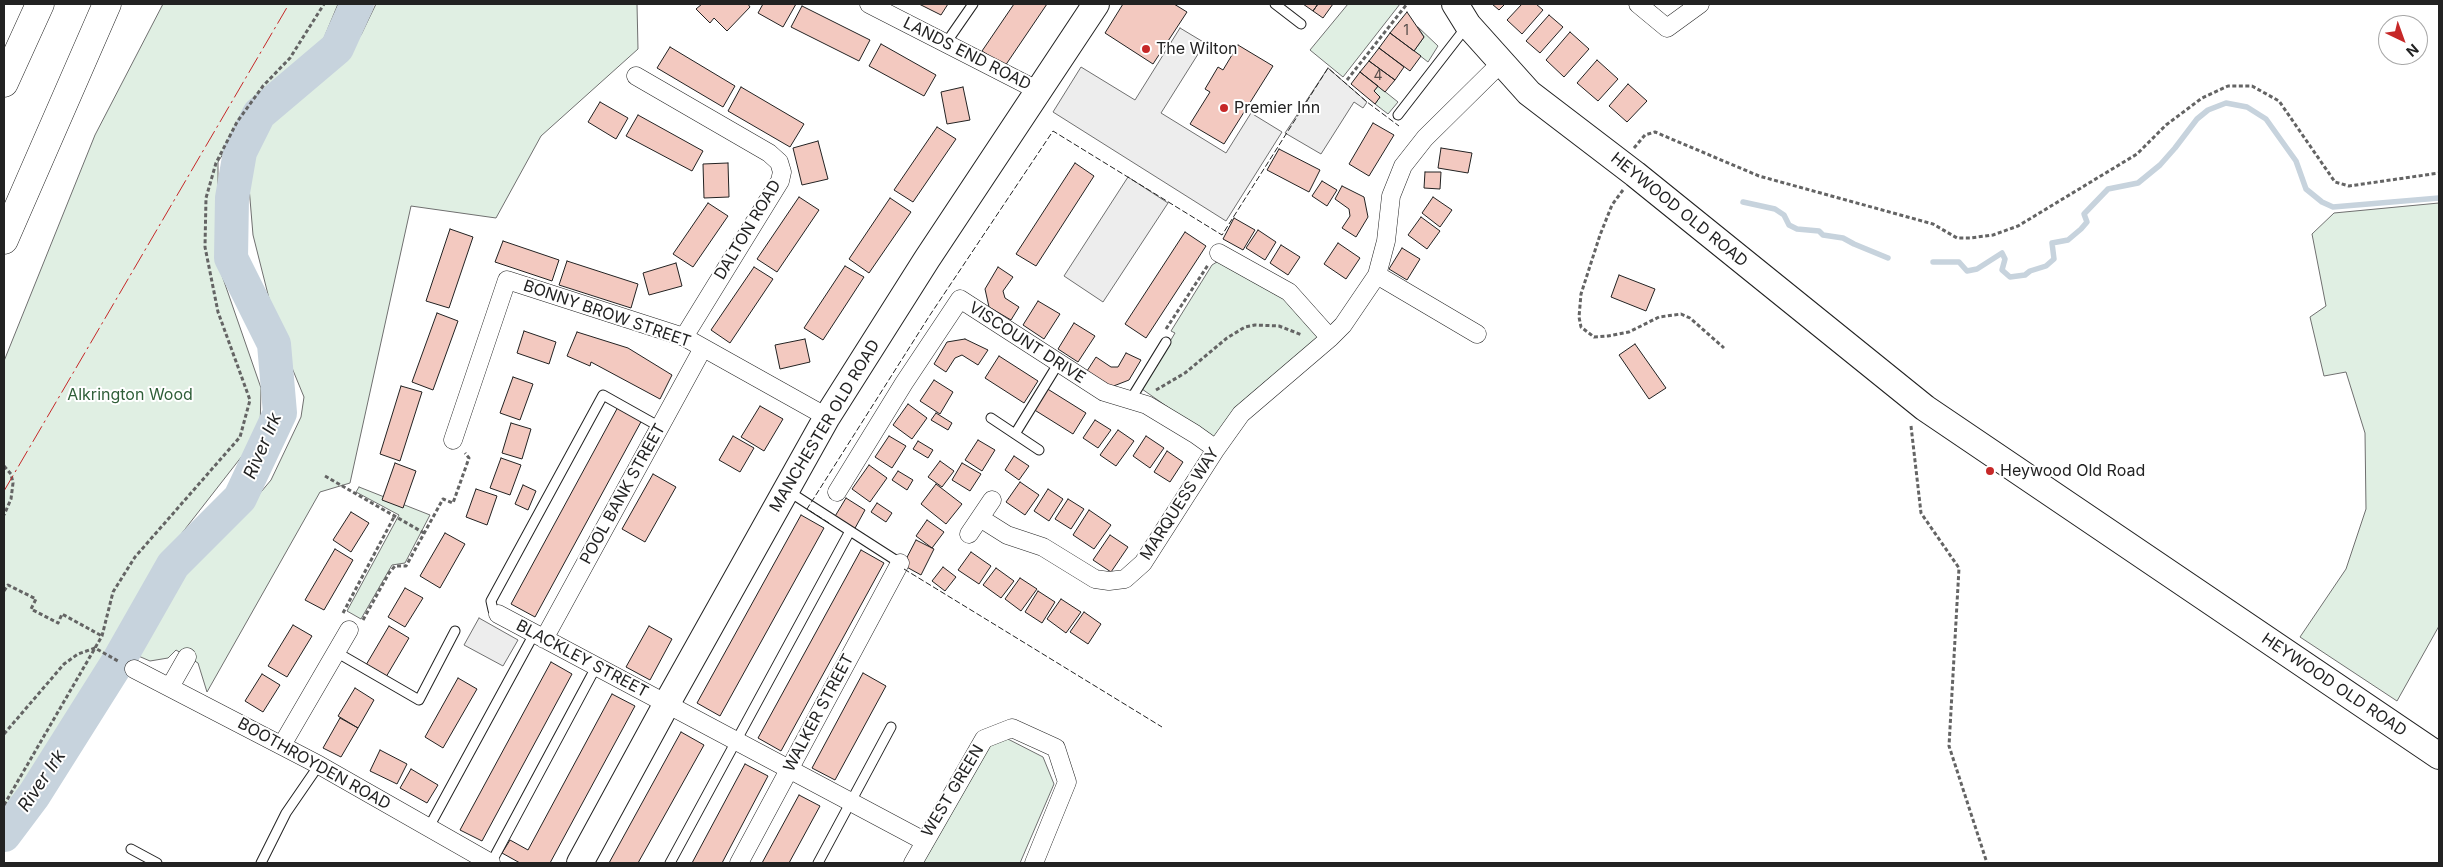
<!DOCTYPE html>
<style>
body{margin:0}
#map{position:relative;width:2443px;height:867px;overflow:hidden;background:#fff;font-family:Inter,sans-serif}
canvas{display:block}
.frame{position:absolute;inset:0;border:5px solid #222;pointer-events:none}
.north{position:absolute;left:2378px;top:15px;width:50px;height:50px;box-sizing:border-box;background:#fff;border:1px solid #a7a7a7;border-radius:50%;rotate:138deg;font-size:14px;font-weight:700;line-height:20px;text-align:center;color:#222}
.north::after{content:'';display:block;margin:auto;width:18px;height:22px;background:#c62828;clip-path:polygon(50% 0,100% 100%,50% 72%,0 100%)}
</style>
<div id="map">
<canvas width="2443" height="867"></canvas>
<div class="frame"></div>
<div class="north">N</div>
</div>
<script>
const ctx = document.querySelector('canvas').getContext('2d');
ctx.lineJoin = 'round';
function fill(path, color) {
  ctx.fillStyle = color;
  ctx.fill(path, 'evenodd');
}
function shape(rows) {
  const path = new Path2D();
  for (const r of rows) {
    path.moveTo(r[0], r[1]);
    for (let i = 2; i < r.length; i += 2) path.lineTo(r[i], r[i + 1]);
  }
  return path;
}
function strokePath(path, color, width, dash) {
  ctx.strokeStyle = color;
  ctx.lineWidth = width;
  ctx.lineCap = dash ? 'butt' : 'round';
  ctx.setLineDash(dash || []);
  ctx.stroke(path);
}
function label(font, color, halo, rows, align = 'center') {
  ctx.font = font + ' Inter,sans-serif';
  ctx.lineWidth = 4;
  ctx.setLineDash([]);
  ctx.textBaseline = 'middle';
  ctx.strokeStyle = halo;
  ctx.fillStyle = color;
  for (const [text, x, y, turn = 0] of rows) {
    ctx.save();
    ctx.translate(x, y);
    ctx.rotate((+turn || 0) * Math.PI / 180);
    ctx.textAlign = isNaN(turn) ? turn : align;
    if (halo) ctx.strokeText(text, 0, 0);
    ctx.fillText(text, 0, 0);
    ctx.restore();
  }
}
const green = shape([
 [163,4,338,4,324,38,258,99,218,162,218,264,261,388,260,433,150,574,106,656,4,823,4,361,95,135,163,4],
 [376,4,637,4,638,49,541,136,496,218,411,206,350,483,320,492,207,692,198,663,176,650,168,658,150,661,136,655,168,593,217,535,251,504,271,480,301,417,304,397,278,334,253,235,247,163,256,136,267,121,290,99,339,61,361,35,376,4],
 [1348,4,1400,4,1343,77,1310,50,1348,4],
 [1418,27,1438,46,1428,62,1414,51,1424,37,1418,27],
 [1378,86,1398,102,1388,114,1375,104,1380,97,1374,91,1378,86],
 [2439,203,2439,626,2397,701,2300,637,2346,569,2366,509,2365,433,2346,372,2324,376,2310,317,2326,306,2312,234,2334,213,2439,203],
 [1220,260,1288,299,1323,339,1266,381,1236,407,1213,439,1142,389,1175,333,1171,331,1212,265,1220,260],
 [359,487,430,515,405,563,392,565,361,619,347,611,399,515,356,492,359,487],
 [1002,736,1043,757,1054,784,1020,863,921,863,979,749,1002,736]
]);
fill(green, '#e0efe3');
strokePath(green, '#6f6f6f', 1);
const parking = shape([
 [1180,28,1205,43,1161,113,1226,153,1251,113,1282,132,1226,221,1053,112,1081,67,1135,100,1180,28],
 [1328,68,1367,102,1363,108,1354,102,1321,154,1285,133,1328,68],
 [1128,177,1168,203,1103,302,1064,276,1128,177],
 [479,618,518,640,503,666,464,645,479,618]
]);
fill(parking, '#ededed');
strokePath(parking, '#6f6f6f', 1);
strokePath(shape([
 [1743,202,1775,209,1784,215,1789,225,1797,229,1819,231,1823,235,1843,238,1854,244,1888,258],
 [1933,262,1959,262,1967,271,1977,269,2002,253,2005,259,2002,270,2010,277,2025,275,2030,271,2046,266,2054,259,2052,243,2068,240,2081,229,2087,222,2084,214,2108,189,2138,183,2160,165,2175,148,2197,119,2208,110,2226,103,2247,107,2266,119,2296,161,2306,189,2322,202,2333,207,2439,198]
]), '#c7d3dd', 5.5);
strokePath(shape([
 [4,835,34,795,119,660,173,565,240,498,280,413,274,344,231,258,232,198,240,152,259,114,337,48,357,4]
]), '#c7d3dd', 34);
const building = shape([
 [702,4,748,4,750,7,727,31,714,18,710,23,696,9,702,4],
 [763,4,796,4,783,27,758,13,763,4],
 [919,4,948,4,941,15,919,4],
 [1014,4,1047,4,1005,66,982,51,1014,4],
 [1123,4,1174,4,1187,12,1153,64,1105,33,1123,4],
 [1303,4,1318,4,1313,11,1303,4],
 [1318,4,1333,4,1323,18,1313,11,1318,4],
 [1492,4,1505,4,1499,10,1492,4],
 [1522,4,1536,4,1543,10,1522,34,1507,20,1522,4],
 [802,6,870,40,859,61,791,27,802,6],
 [1407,12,1424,37,1414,51,1390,33,1407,12],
 [1549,15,1563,27,1540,53,1526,41,1549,15],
 [1570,32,1589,49,1564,77,1546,60,1570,32],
 [1390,33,1421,56,1410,71,1379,48,1390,33],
 [881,44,936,75,924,96,869,66,881,44],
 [1238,45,1273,66,1224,144,1190,124,1210,92,1205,89,1218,67,1223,70,1238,45],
 [670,47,735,86,723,107,657,68,670,47],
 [1379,48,1404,67,1395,80,1369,61,1379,48],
 [1597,60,1618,79,1598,101,1577,83,1597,60],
 [1369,61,1395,80,1385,92,1360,72,1369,61],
 [1360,72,1378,86,1374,91,1380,97,1375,104,1351,84,1360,72],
 [1628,84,1647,101,1627,122,1609,106,1628,84],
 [741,87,804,124,790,147,728,111,741,87],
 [963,87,970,120,947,124,941,92,963,87],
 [600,102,628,118,616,139,588,122,600,102],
 [638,115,703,151,692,171,626,136,638,115],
 [1373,123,1394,135,1369,176,1349,164,1373,123],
 [937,127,956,139,913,202,894,190,937,127],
 [818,141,828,179,802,185,793,148,818,141],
 [1441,148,1472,153,1468,173,1438,168,1441,148],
 [1279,149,1320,170,1309,192,1267,170,1279,149],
 [728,163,729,197,704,198,703,164,728,163],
 [1075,163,1094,176,1036,266,1016,254,1075,163],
 [1425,172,1441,172,1440,189,1424,188,1425,172],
 [1322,181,1337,190,1327,206,1312,196,1322,181],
 [1342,186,1364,197,1368,217,1356,237,1342,228,1350,216,1349,209,1335,199,1342,186],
 [799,197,819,210,777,272,757,259,799,197],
 [1433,197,1452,210,1440,227,1422,213,1433,197],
 [890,198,911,212,869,273,849,259,890,198],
 [708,203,728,216,693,267,673,254,708,203],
 [1421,217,1440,231,1427,249,1408,235,1421,217],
 [1234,218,1255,230,1243,250,1223,239,1234,218],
 [450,229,473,237,449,308,426,301,450,229],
 [1258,230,1276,242,1265,260,1246,248,1258,230],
 [1185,232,1206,246,1146,338,1125,324,1185,232],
 [503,241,559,260,552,281,495,262,503,241],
 [1338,243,1360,258,1346,279,1324,264,1338,243],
 [1281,245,1300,257,1288,275,1270,263,1281,245],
 [1402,248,1420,259,1407,280,1389,269,1402,248],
 [567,261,638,284,631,308,559,285,567,261],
 [676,263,682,286,649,295,643,273,676,263],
 [845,266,864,277,823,340,804,328,845,266],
 [754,267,773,279,730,343,711,330,754,267],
 [998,267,1013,277,1003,291,1005,298,1019,307,1011,320,989,307,985,289,998,267],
 [1619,275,1655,289,1646,311,1611,297,1619,275],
 [1038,301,1060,314,1044,339,1023,325,1038,301],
 [437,313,458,321,433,390,412,382,437,313],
 [1074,323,1095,336,1078,362,1058,349,1074,323],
 [524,331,556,342,549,364,517,353,524,331],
 [577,332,628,348,672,375,660,399,591,362,590,366,567,356,577,332],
 [805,339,810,362,780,369,775,345,805,339],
 [965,339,988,350,978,365,962,355,955,358,946,372,934,364,947,342,965,339],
 [1635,344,1666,388,1649,399,1619,355,1635,344],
 [1126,353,1141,360,1129,380,1111,387,1087,371,1096,357,1111,367,1118,367,1126,353],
 [999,356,1038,381,1024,403,985,378,999,356],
 [513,377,533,384,520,420,500,413,513,377],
 [934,380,953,392,940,414,920,401,934,380],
 [401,386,422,392,400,461,380,454,401,386],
 [1046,388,1086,413,1073,434,1033,409,1046,388],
 [908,404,927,418,912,439,893,425,908,404],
 [760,406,783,419,764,451,741,437,760,406],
 [618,407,642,420,535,617,511,604,618,407],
 [936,413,952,423,948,430,931,420,936,413],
 [1095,420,1111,430,1098,448,1083,438,1095,420],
 [511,423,531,429,522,459,502,453,511,423],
 [1118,430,1134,441,1116,466,1100,455,1118,430],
 [733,436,754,448,740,472,719,460,733,436],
 [889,436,906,446,892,468,875,457,889,436],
 [1146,436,1164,448,1150,468,1133,456,1146,436],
 [978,440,995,450,982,471,965,460,978,440],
 [918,441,933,450,928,458,913,449,918,441],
 [1167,451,1183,462,1170,482,1154,472,1167,451],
 [1014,456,1029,466,1019,480,1005,470,1014,456],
 [501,458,521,465,510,495,490,488,501,458],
 [940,461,954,471,942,487,928,477,940,461],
 [395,463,416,471,403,508,382,500,395,463],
 [962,463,981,474,970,491,952,480,962,463],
 [869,465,887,478,870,502,852,489,869,465],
 [898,471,913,480,907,490,892,480,898,471],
 [653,474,676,487,645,542,622,529,653,474],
 [1020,482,1039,495,1025,515,1006,502,1020,482],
 [936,484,962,504,946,524,921,504,936,484],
 [523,485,536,491,528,510,515,504,523,485],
 [476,489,497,496,487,525,466,517,476,489],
 [1048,489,1063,499,1049,521,1034,511,1048,489],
 [846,498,865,510,854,530,834,518,846,498],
 [1068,499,1084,509,1071,529,1055,519,1068,499],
 [877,503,892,513,886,522,871,512,877,503],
 [1089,510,1111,525,1094,549,1073,535,1089,510],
 [351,512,369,523,351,552,333,540,351,512],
 [801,515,824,528,720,716,697,703,801,515],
 [927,520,944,532,932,548,916,536,927,520],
 [445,533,465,544,440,588,420,576,445,533],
 [1110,535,1128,547,1111,572,1093,560,1110,535],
 [916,540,934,549,921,575,903,565,916,540],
 [335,549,353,560,324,610,305,600,335,549],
 [861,550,884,563,781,751,758,738,861,550],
 [971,552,991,566,979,584,958,570,971,552],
 [943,567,956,577,945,591,932,581,943,567],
 [996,568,1014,581,1001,598,983,585,996,568],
 [1020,578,1037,589,1021,611,1005,599,1020,578],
 [405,588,423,598,405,627,388,617,405,588],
 [1038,591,1055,602,1042,623,1025,612,1038,591],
 [1061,599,1081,612,1066,633,1047,619,1061,599],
 [1084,612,1101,624,1088,644,1070,632,1084,612],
 [293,625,312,636,287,677,268,666,293,625],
 [389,626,409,638,386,677,366,665,389,626],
 [649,626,672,639,650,680,626,667,649,626],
 [551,662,572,674,482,841,460,830,551,662],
 [863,673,886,686,835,780,812,768,863,673],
 [262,674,280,685,263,712,245,701,262,674],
 [458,678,477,689,443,748,425,737,458,678],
 [355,688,374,700,358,728,338,716,355,688],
 [612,694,635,706,550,863,520,863,502,853,510,840,528,850,612,694],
 [340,718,358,728,341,757,323,748,340,718],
 [681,732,704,745,638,863,609,863,681,732],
 [380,750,407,764,397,784,370,771,380,750],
 [745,764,768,776,722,863,692,863,745,764],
 [411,769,438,785,427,803,400,788,411,769],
 [799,795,820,806,789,863,762,863,799,795]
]);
fill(building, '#f3c9c0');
strokePath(building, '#222', 1);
const service = shape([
 [1275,4,1301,24],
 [946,43,973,4],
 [1398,115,1467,26],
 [1131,399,1166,342],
 [991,418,1039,450],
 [1015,434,1058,364],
 [788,491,900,563],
 [498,614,493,610,491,601,603,395,660,427],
 [336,652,419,700,455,631],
 [429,827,534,634],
 [131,849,157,863],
 [261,863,286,813,319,765],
 [491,863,596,667],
 [670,863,850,531],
 [818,863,891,727]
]);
const minor = shape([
 [869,4,1039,91],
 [1638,4,1667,28,1700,4],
 [636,76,769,153,779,162,782,172,780,181,684,337],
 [1219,253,1289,292,1330,338,1343,325,1377,275,1386,241,1391,196,1403,166,1425,138,1502,62],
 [1377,275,1477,334],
 [453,440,507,280,684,337,827,417],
 [837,492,904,383,960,299,1104,392,1147,405,1195,434,1216,449],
 [980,518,1007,535,1043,547,1095,579,1109,581,1125,579,1143,563,1216,449,1241,414,1330,338],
 [969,534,992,500],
 [498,614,924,841],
 [544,639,703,348],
 [134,669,319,765,491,863],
 [170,687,187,657],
 [282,745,349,630],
 [739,863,900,563],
 [913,863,984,739,1012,728,1056,748,1067,782,1034,863]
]);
const primary = shape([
 [1455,4,1468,25,1529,93,1635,174,1925,408,2439,756],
 [580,863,666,705,827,417,927,259,1096,4]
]);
const motorway = shape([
 [4,83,40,4],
 [4,240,107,4]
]);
strokePath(service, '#222', 11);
strokePath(minor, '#222', 19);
strokePath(primary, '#222', 28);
strokePath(motorway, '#222', 29);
strokePath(shape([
 [1347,80,1407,4],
 [1634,148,1645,135,1655,132,1759,176,1933,224,1957,238,1970,238,1993,235,2018,226,2137,154,2166,125,2202,98,2228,86,2252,86,2279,101,2335,182,2349,186,2439,173],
 [1623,190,1612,205,1600,235,1581,294,1579,317,1581,327,1594,337,1608,336,1629,332,1659,317,1681,314,1690,318,1724,348],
 [1166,329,1208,265],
 [1156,390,1185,373,1227,338,1245,327,1255,325,1279,326,1302,335],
 [1911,426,1921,513,1959,568,1949,746,1987,863],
 [4,466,11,474,13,483,11,499,4,515],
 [325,476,424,533],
 [4,591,8,585,36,599,31,609,58,623,62,614,102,636],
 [343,613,394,517],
 [363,620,389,573,395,566,406,566,443,499,453,503,469,458,465,453],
 [4,734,64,664,78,654,95,648,118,661],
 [4,805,102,636,113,592,135,557,240,437,250,400,218,312,205,247,206,198,216,163,237,122,263,86,290,58,324,4]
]), '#646464', 3, [4, 2.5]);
strokePath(service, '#fff', 9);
strokePath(minor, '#fff', 18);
strokePath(primary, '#fff', 26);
strokePath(motorway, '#fff', 28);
strokePath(shape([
 [829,523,807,509,930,315,1053,131,1222,235,1328,68,1367,102,1399,126],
 [904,569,1162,727]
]), '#222', 1, [6, 2.5]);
strokePath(shape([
 [4,491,289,4]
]), '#c62828', 1, [18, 4, 2.5, 4]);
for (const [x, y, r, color] of [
 [1146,49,5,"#c62828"],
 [1224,108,5,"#c62828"],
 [1990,471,5,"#c62828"]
]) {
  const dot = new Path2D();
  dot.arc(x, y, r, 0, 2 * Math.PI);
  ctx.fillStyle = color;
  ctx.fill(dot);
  strokePath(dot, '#fff', 2);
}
label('14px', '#564c4a', null, [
 ["1",1406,31],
 ["4",1378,76]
]);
label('16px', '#222', '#fff', [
 ["The Wilton",1156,49],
 ["Premier Inn",1234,108],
 ["Heywood Old Road",2000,471]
], 'left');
label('16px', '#222', '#fff', [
 ["LANDS END ROAD",967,54,27],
 ["HEYWOOD OLD ROAD",1679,210,39],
 ["DALTON ROAD",748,230,-59],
 ["BONNY BROW STREET",607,314,19],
 ["VISCOUNT DRIVE",1027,343,33],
 ["MANCHESTER OLD ROAD",825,426,-59],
 ["POOL BANK STREET",623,494,-61],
 ["MARQUESS WAY",1180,504,-57],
 ["BLACKLEY STREET",582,659,28],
 ["HEYWOOD OLD ROAD",2334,685,34],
 ["WALKER STREET",819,713,-62],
 ["BOOTHROYDEN ROAD",314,764,29],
 ["WEST GREEN",953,791,-59]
]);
label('16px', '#2f5e38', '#fff', [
 ["Alkrington Wood",130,395]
]);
label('italic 18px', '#222', '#fff', [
 ["River Irk",263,446,-67],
 ["River Irk",42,781,-56]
]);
</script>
